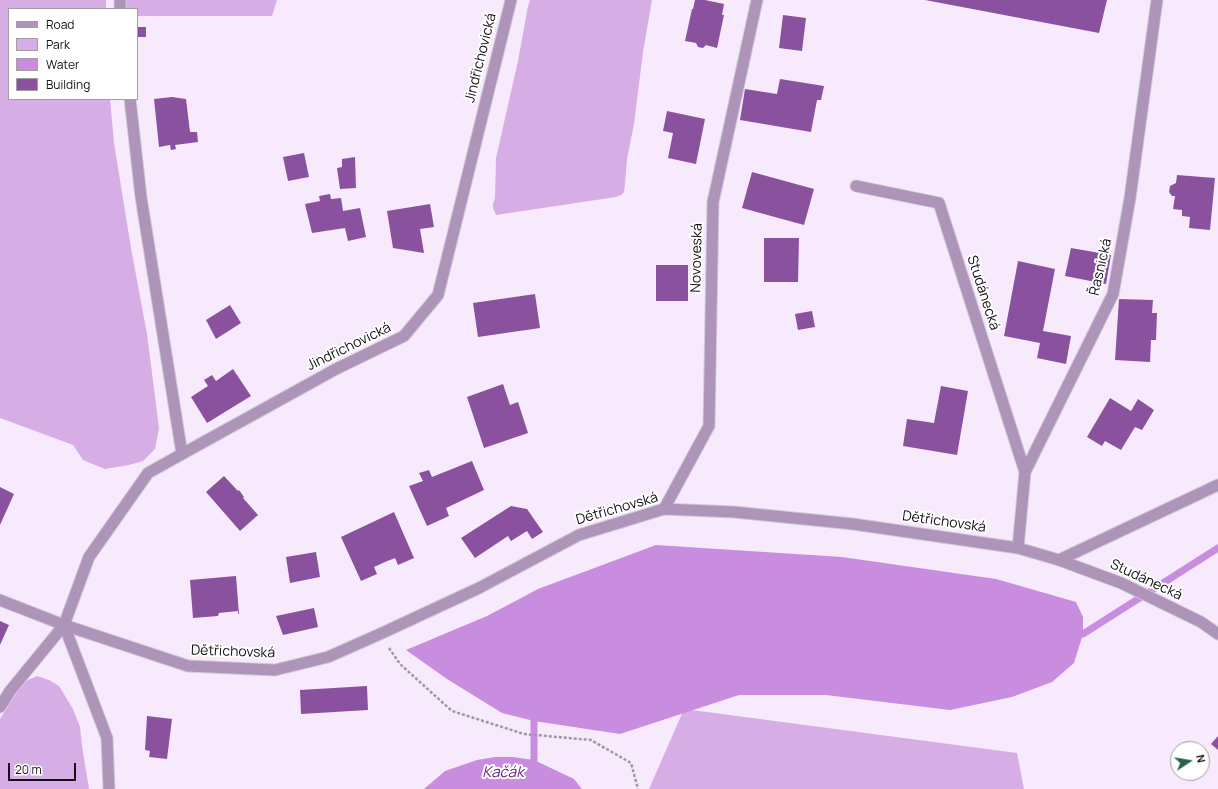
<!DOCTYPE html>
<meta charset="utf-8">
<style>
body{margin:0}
#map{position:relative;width:1218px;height:789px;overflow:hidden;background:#f8eafd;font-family:Manrope,sans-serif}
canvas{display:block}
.legend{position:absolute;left:8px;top:8px;width:130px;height:92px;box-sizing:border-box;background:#fff;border:1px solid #a19fa1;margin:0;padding:5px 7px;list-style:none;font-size:12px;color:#130f15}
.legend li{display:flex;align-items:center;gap:8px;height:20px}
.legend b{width:20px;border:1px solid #a19fa1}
.north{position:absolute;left:1170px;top:741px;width:40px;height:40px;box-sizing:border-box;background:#fff;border:1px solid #a19fa1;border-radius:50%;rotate:78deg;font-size:11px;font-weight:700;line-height:16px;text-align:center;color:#130f15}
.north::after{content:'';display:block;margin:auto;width:14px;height:18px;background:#28634e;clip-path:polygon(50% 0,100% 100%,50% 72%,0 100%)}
.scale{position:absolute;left:8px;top:763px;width:68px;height:18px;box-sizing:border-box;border:2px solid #130f15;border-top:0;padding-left:5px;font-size:12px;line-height:14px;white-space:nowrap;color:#130f15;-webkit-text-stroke:3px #fff;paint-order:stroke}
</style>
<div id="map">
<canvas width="1218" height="789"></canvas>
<ul class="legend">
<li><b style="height:5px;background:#ae94b8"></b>Road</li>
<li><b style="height:11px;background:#d6aee5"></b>Park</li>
<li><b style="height:11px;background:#c88dde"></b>Water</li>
<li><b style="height:11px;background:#8a529e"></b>Building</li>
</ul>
<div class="north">N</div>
<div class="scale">20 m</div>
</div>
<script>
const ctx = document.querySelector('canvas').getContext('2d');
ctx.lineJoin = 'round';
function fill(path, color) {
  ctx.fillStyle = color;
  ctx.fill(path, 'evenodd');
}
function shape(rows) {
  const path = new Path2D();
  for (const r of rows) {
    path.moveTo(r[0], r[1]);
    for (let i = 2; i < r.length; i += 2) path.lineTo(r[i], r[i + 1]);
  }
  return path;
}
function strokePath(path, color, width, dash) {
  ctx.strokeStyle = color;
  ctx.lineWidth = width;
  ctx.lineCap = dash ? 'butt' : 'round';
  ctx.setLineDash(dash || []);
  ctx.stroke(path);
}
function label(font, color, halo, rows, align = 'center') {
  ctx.font = font + ' Manrope,sans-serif';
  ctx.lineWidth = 4;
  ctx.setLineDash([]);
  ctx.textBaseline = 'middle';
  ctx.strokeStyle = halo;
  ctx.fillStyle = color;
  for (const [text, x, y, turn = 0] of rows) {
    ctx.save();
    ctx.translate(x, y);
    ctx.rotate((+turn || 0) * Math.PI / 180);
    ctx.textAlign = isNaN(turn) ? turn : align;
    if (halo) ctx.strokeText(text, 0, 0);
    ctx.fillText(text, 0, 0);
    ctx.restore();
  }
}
fill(shape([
 [0,0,106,0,106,9,9,9,9,99,110,99,114,143,131,248,147,334,159,428,155,449,143,461,129,465,105,469,83,460,73,445,0,418],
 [125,0,277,0,272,16,137,16,137,9,126,9],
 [530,0,652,0,643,52,634,124,627,159,625,184,624,192,621,195,616,197,496,215,493,208,493,204,495,198,496,158,518,61,528,6],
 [37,676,49,680,59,686,73,709,80,727,82,746,89,789,0,789,0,719,20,687,28,680],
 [684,709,1017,753,1024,789,649,789]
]), '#d6aee5');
fill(shape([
 [656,545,842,557,996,579,1076,602,1083,617,1083,634,1074,663,1052,682,1012,697,950,710,826,695,739,695,620,734,534,721,502,713,447,679,406,650,487,616,538,589],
 [495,757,513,757,534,760,574,779,582,789,424,789,445,771,477,760]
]), '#c88dde');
strokePath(shape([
 [1073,635,1083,634,1218,548],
 [533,767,534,760,534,721,538,713]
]), '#c88dde', 7);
fill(shape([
 [695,0,705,0,724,4,722,15,724,15,717,48,706,45,703,48,698,47,696,43,685,41,692,9,693,9],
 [925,0,1107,0,1099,33],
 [783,15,806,18,802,51,779,48],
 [137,27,146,27,146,37,137,37],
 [780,79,824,86,821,100,817,100,811,132,740,120,745,89,777,94],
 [172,97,186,99,190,132,197,132,198,142,175,145,176,149,171,150,170,145,159,147,154,99],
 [667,111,705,119,696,164,668,158,673,133,663,131],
 [304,153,309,177,288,181,283,157],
 [355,157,356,188,340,189,337,168,342,167,342,159],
 [752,172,814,189,804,225,742,208],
 [1177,175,1215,178,1210,230,1189,228,1190,217,1182,216,1182,210,1173,209,1175,196,1172,196,1169,192,1170,186,1176,183],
 [330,194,331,199,341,198,343,211,360,208,366,237,348,241,345,228,312,233,305,204,320,201,319,196],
 [430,204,434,227,420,229,424,253,393,248,387,211],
 [764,238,799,238,798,282,764,282],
 [1071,248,1111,255,1106,284,1065,276],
 [1018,261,1055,269,1043,331,1071,336,1066,364,1037,358,1040,343,1004,336],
 [656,265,688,265,688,301,656,301],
 [535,294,540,328,478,337,473,303],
 [1119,299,1153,300,1152,313,1157,313,1156,340,1151,340,1150,362,1115,360],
 [230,305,241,323,216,339,206,320],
 [812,311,815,327,798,330,795,314],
 [233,369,251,396,207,423,191,397,208,386,204,380,212,375,216,381],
 [503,384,510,405,518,402,528,433,484,448,467,397],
 [941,386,968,391,957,455,903,446,907,419,934,423],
 [1110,398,1131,411,1138,399,1154,410,1142,430,1135,427,1121,450,1105,441,1102,446,1087,437],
 [472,461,484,490,446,508,449,516,427,526,409,486,423,481,419,473,429,470,432,477],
 [224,476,238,491,239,490,244,497,243,498,258,515,240,531,206,492],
 [0,487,14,494,0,525],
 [511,506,527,509,543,532,532,539,527,531,511,541,508,536,475,558,461,538],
 [394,512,414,558,398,565,395,558,385,562,374,567,377,574,361,581,341,537],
 [316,552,320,577,290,583,286,557],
 [236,576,239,614,238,614,238,611,219,613,218,616,193,618,190,580],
 [314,608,318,627,283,635,276,616],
 [0,621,9,625,0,645],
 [367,686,368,710,301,714,300,690],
 [147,716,172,719,167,759,149,757,150,751,145,750],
 [1218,736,1218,750,1211,744]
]), '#8a529e');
const service = shape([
 [856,186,939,203,1025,472],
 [182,454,336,369,404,336,438,295,511,0]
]);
const minor = shape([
 [120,0,120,9],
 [664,509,709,426,713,202,757,0],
 [1018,548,1025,472,1113,294,1130,198,1157,0],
 [1059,560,1218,485],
 [64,625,107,738,109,789],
 [0,707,10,691,64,625,89,557,148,473,182,454,141,197,130,99]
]);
const tertiary = shape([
 [0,600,64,625,188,666,275,670,328,657,380,634,479,588,579,535,664,509,734,512,853,524,1018,548,1059,560,1121,583,1201,622,1218,634]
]);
strokePath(service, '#d3c7d8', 13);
strokePath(minor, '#d3c7d8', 13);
strokePath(tertiary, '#d3c7d8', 13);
strokePath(shape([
 [389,648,400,664,452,711,524,734,591,740,631,763,638,789]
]), '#a096a4', 2.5, [3, 2]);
strokePath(service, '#ae94b8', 11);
strokePath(minor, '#ae94b8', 11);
strokePath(tertiary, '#ae94b8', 11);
label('14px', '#130f15', '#fff', [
 ["Jindřichovická",481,58,-76],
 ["Novoveská",697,258,-89],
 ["Řasnická",1101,267,-77],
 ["Studánecká",983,293,72],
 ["Jindřichovická",349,347,-26],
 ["Dětřichovská",617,509,-16],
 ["Dětřichovská",944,522,8],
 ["Studánecká",1146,580,25],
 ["Dětřichovská",233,652,2]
]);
label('italic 15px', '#671e7e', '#fff', [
 ["Kačák",503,773]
]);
</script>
